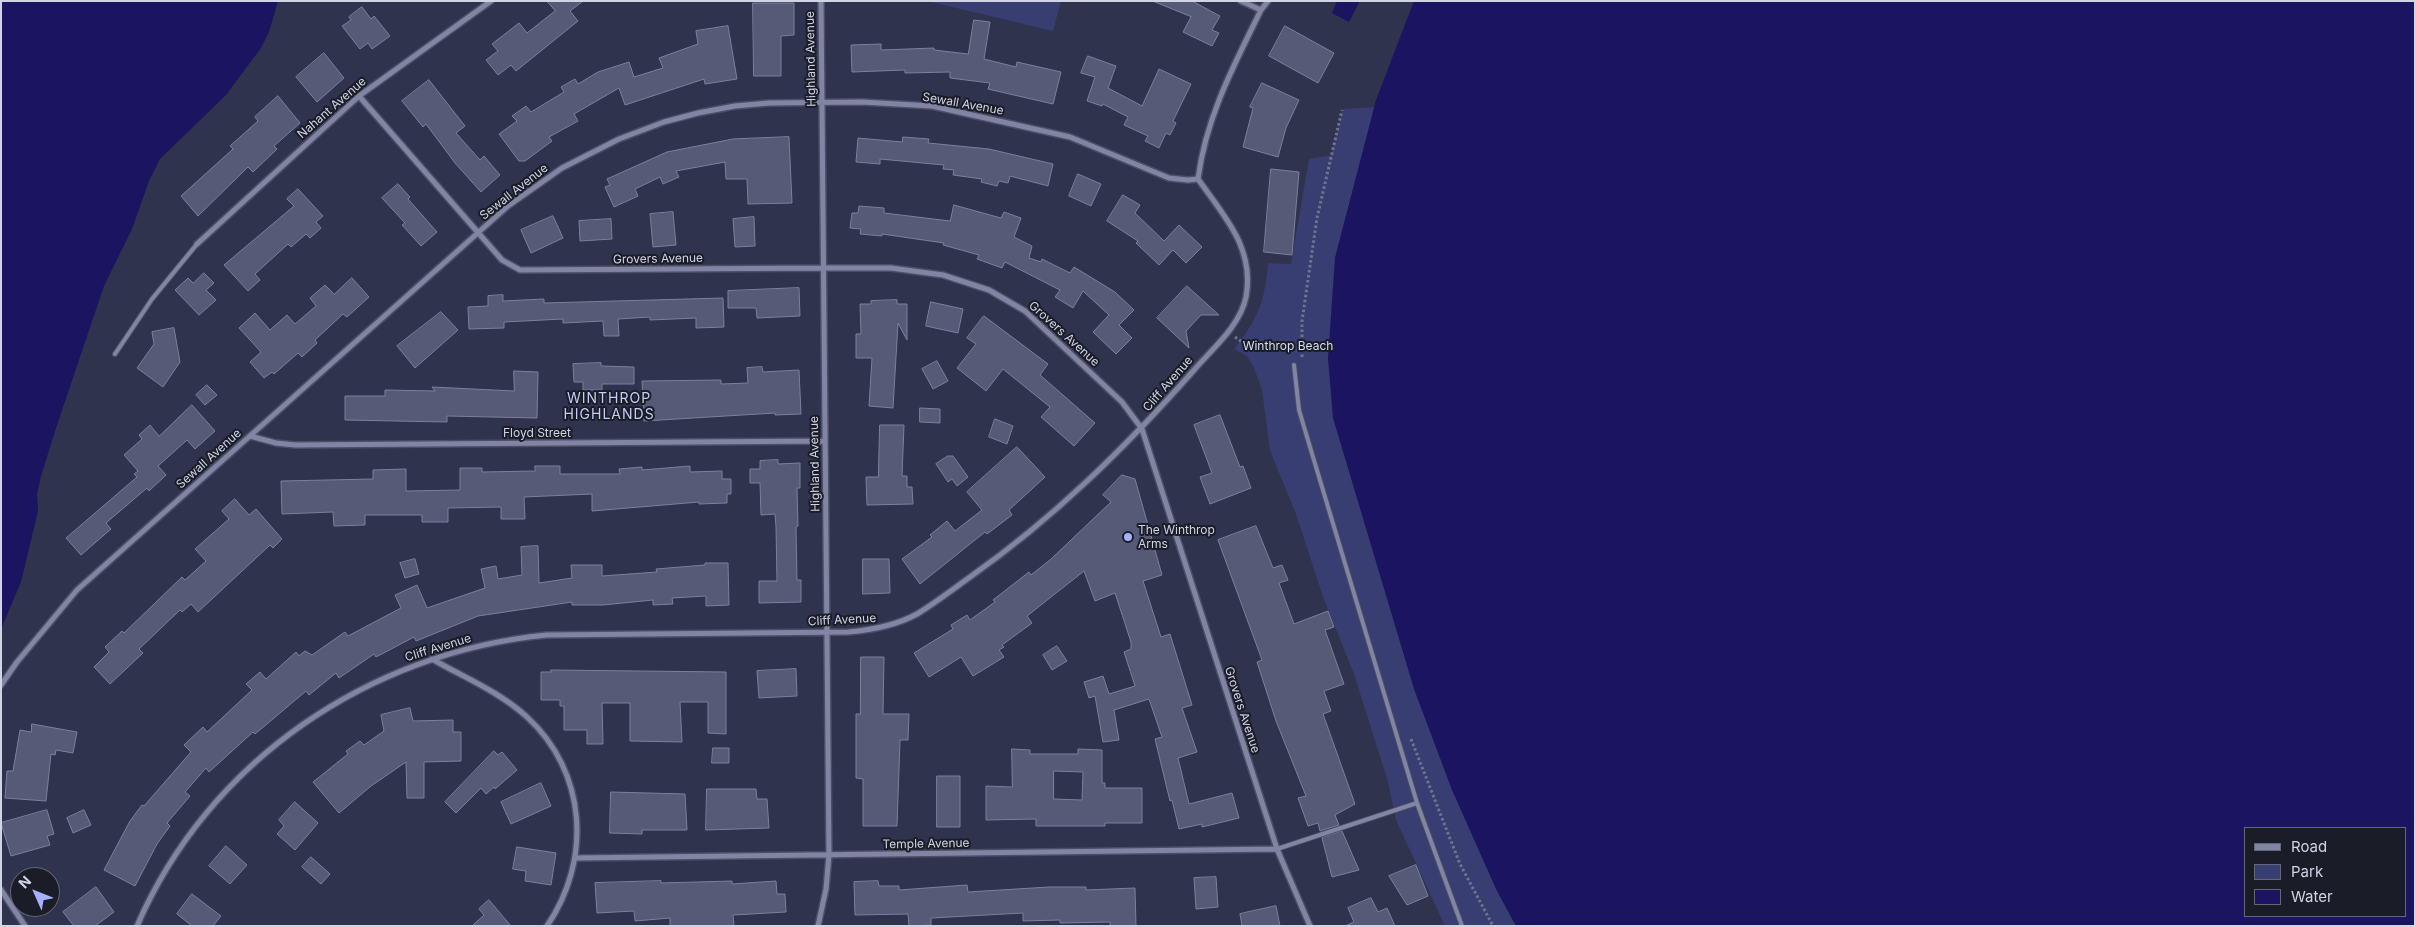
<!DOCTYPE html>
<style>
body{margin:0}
#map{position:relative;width:2416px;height:927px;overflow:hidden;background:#2f334d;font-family:Inter,sans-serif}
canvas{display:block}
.frame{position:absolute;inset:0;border:2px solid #d0d4e5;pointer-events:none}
.legend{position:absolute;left:2244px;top:827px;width:162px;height:90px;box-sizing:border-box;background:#1a1c28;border:1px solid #636674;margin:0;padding:6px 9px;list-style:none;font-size:15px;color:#d0d4e5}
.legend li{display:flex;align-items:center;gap:10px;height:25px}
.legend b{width:25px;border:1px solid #636674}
.north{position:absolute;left:10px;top:867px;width:50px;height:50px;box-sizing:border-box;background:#1a1c28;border:1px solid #636674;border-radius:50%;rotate:314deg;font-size:14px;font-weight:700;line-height:20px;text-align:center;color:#d0d4e5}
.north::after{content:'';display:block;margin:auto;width:18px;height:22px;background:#a6b1fc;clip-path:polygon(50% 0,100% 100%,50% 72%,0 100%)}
</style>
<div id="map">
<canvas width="2416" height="927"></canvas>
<div class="frame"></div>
<ul class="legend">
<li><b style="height:6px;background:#8085a4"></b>Road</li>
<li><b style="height:14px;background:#383d72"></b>Park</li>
<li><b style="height:14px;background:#1b1460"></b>Water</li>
</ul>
<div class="north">N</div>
</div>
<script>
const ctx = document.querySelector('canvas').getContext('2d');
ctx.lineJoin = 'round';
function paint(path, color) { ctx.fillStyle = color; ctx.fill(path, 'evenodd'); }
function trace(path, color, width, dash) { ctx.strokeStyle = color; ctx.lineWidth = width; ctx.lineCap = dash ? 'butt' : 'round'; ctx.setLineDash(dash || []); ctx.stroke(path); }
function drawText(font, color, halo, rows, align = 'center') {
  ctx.font = font + ' Inter,sans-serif'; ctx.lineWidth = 4; ctx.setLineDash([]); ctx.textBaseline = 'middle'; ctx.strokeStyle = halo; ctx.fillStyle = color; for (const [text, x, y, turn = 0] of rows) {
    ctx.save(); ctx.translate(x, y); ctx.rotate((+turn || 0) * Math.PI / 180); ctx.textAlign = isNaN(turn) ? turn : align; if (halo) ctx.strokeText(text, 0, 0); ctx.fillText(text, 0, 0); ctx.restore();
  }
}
paint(new Path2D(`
 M 927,1 L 1061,1 L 1053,31 Z
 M 1375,107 L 1335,258 L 1496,889 L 1516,926 L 1445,926 L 1396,820 L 1388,782 L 1354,674 L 1323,597 L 1296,514 L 1270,451 L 1262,390 L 1254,368 L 1247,356 L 1234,349 C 1258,319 1265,301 1268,263 L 1291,264 L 1309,159 L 1331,155 L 1343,109 Z`), '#383d72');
paint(new Path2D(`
 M 1,1 L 278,1 L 269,32 L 261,48 L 226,95 L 160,159 L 149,181 L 132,229 L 104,286 L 57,425 L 41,476 L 37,494 L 38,511 L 21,582 L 1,629 Z
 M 1337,1 L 1360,1 L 1349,22 L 1332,13 Z
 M 1414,1 L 2415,1 L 2415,926 L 1516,926 L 1496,889 L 1452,790 L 1414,689 L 1333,418 L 1328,358 L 1335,258 L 1376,100 ZM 2245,828 L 2405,828 L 2405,916 L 2245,916 Z`), '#1b1460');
const building = new Path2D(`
 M 547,1 L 583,1 L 570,11 L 578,21 L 516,71 L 511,65 L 498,75 L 486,60 L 498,51 L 492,44 L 519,23 L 527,33 L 555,11 Z
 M 1153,1 L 1192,1 L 1220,16 L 1212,30 L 1219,33 L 1212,46 L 1183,32 L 1191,17 Z
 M 753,3 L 794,3 L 794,35 L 781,36 L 781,76 L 754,76 Z
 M 362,7 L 371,19 L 374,16 L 390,36 L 372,49 L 368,43 L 360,49 L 342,26 L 351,20 L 349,17 Z
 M 974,20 L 990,22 L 984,59 L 1016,67 L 1017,62 L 1061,72 L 1053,104 L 988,89 L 990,83 L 950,78 L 950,72 L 905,73 L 905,70 L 852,72 L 851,45 L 881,44 L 881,50 L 934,48 L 934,50 L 968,54 Z
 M 728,26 L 737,79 L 705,84 L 704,79 L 625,105 L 619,88 L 574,114 L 578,121 L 549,137 L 552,141 L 525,161 L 519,161 L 499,134 L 517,121 L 512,116 L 526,106 L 531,112 L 564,92 L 561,87 L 575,79 L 578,84 L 598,72 L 629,62 L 634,77 L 663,68 L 659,58 L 698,44 L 696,31 Z
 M 1285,26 L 1334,53 L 1318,83 L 1269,56 Z
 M 324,53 L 344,78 L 317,102 L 296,77 Z
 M 1088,56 L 1116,66 L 1108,88 L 1142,106 L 1159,69 L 1191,84 L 1173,121 L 1176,123 L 1170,135 L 1166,133 L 1159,148 L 1145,141 L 1148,136 L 1124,125 L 1128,117 L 1103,104 L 1102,106 L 1087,101 L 1095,77 L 1081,73 Z
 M 429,80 L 465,126 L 456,133 L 480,160 L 484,156 L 500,175 L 481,192 L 455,163 L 426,124 L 423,127 L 402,101 Z
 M 1262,83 L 1299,100 L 1286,128 L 1278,157 L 1243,147 L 1253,108 L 1250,107 Z
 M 278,96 L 300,123 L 274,146 L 277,149 L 253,172 L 248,167 L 198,216 L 181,196 L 233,149 L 230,146 L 258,121 L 255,117 Z
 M 789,137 L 792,203 L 748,204 L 747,179 L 726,179 L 725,162 L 676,171 L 679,177 L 663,184 L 660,177 L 635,189 L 638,196 L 614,207 L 605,187 L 610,185 L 607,179 L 667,152 L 733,139 Z
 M 903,137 L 929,139 L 928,143 L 989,149 L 1053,164 L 1048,186 L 1010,176 L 1008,183 L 999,181 L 997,186 L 981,182 L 982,179 L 953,175 L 954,170 L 943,169 L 944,165 L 880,159 L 880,164 L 856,162 L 858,138 L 902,142 Z
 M 1271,169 L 1299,172 L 1292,255 L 1264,252 Z
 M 1078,174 L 1101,184 L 1091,206 L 1069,196 Z
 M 398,184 L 410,197 L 408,199 L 437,232 L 421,246 L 402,225 L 405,223 L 382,198 Z
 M 298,189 L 323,216 L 316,222 L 321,228 L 310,238 L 306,234 L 291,247 L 288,244 L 255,274 L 260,280 L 248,291 L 224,265 L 294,206 L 287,199 Z
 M 1123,195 L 1140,205 L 1135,213 L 1164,241 L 1179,225 L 1202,247 L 1186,263 L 1173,250 L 1159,265 L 1136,243 L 1138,241 L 1107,221 Z
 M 954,205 L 1001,218 L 1004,212 L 1021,218 L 1014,237 L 1032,246 L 1029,258 L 1041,262 L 1042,259 L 1070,273 L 1074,267 L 1115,292 L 1134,310 L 1119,325 L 1132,338 L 1116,354 L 1093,332 L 1109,315 L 1083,291 L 1073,308 L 1055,297 L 1060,290 L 1005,262 L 1002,268 L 977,259 L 979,255 L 943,245 L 944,243 L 882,234 L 882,236 L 860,234 L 861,229 L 850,228 L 852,213 L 858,213 L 859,206 L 884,208 L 884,213 L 950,221 Z
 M 673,212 L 676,245 L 653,247 L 650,214 Z
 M 553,216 L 563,238 L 531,253 L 521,230 Z
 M 754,217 L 755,246 L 735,247 L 733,219 Z
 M 611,219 L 612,239 L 580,241 L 579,221 Z
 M 204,273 L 214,283 L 206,290 L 216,300 L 199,315 L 175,290 L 188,278 L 193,283 Z
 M 352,278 L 369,297 L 347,317 L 343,314 L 315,340 L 317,343 L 302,357 L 298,353 L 274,374 L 272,372 L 264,378 L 250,362 L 261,352 L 239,328 L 255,313 L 270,330 L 287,315 L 295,324 L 316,306 L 310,298 L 325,285 L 334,294 Z
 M 1187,286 L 1219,315 L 1201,315 L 1186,331 L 1189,348 L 1157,318 Z
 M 799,288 L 800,316 L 757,318 L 756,308 L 728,308 L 728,291 Z
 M 503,295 L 503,301 L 544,299 L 544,303 L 723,298 L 724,327 L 696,328 L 696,318 L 650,320 L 650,317 L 618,319 L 619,336 L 604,336 L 603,321 L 563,323 L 563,319 L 504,322 L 504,328 L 469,329 L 468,307 L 488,306 L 488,296 Z
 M 897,300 L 897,304 L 907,304 L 907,340 L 898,323 L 893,408 L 869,406 L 872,358 L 856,358 L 856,334 L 861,334 L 860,304 L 871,304 L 871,301 Z
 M 931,302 L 963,309 L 958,333 L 926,326 Z
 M 441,312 L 458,330 L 415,368 L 397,346 Z
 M 984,316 L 1048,364 L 1040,375 L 1095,423 L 1074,446 L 1041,417 L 1050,407 L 1003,369 L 986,391 L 957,368 L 976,344 L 967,338 Z
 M 174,328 L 180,362 L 163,387 L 137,368 L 154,344 L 152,332 Z
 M 937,361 L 948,381 L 933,389 L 922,369 Z
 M 601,363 L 601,366 L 634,367 L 634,384 L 602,384 L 602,390 L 583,390 L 583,382 L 574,382 L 573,364 Z
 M 762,367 L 763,372 L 799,370 L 801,414 L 775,415 L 775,413 L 644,421 L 642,381 L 721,380 L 721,384 L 748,383 L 747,368 Z
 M 514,371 L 538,372 L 537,418 L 447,416 L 447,422 L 345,420 L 345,396 L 385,396 L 385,390 L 435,391 L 432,387 L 514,391 Z
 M 207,385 L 217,395 L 205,405 L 196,395 Z
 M 192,405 L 215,431 L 195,449 L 187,440 L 158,466 L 166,475 L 149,491 L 147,488 L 106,523 L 111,529 L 81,555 L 66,538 L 137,477 L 134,474 L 138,471 L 124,455 L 142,439 L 139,435 L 150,425 L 159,436 Z
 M 920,408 L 940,409 L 940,423 L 920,422 Z
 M 1220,415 L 1240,467 L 1243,466 L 1251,488 L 1210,504 L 1200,477 L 1212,473 L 1194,425 Z
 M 995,419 L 1013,426 L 1007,444 L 989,437 Z
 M 880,425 L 904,425 L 902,476 L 907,476 L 907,487 L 912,487 L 913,504 L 867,505 L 866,477 L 878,477 Z
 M 1017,447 L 1045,477 L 1009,510 L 1012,515 L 987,534 L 985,532 L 920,584 L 902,559 L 932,537 L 930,535 L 947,521 L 955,531 L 982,510 L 967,492 Z
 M 948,456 L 953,456 L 968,477 L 957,486 L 952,479 L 948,482 L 936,464 Z
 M 778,460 L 778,464 L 800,463 L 800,488 L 797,488 L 798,526 L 796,527 L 797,580 L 801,580 L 801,602 L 759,603 L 759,581 L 777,581 L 776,527 L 775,514 L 761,515 L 760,483 L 750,483 L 750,469 L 760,469 L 760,461 Z
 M 535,466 L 560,466 L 560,474 L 620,474 L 619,469 L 642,467 L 642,470 L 690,466 L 690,472 L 722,471 L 722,479 L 731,479 L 731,494 L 727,494 L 727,503 L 699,504 L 699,502 L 592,511 L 592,494 L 524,497 L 525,519 L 501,519 L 501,507 L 448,508 L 448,522 L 422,522 L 422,515 L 365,515 L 365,525 L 334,526 L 333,512 L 282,514 L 281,481 L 373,479 L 373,470 L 406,469 L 406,491 L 460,490 L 460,468 L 482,468 L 482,472 L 535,471 Z
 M 1122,475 L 1135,479 L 1162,575 L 1143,581 L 1161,637 L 1170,634 L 1192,705 L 1182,708 L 1197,752 L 1178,758 L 1189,804 L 1232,793 L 1239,818 L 1202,827 L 1202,824 L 1179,829 L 1172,800 L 1170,801 L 1155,739 L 1162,737 L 1149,699 L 1114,710 L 1119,740 L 1103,742 L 1095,696 L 1089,698 L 1084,682 L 1103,676 L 1109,694 L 1135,686 L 1124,652 L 1131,649 L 1131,642 L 1115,593 L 1095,601 L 1084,571 L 1027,616 L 1032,623 L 1002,645 L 1004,647 L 999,650 L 1004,657 L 973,676 L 961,657 L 929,677 L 914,653 L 953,629 L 951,625 L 967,615 L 970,620 L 995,602 L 993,600 L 1029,572 L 1031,575 L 1050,560 L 1111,502 L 1103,495 Z
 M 235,499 L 249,515 L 256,509 L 282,539 L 273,548 L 270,545 L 198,612 L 191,604 L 182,612 L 180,610 L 139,649 L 143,653 L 110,684 L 94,667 L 109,652 L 105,647 L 122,631 L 124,633 L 182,577 L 185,580 L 206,561 L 195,549 L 229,519 L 222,511 Z
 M 1256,526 L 1273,568 L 1282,565 L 1288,580 L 1279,583 L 1294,624 L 1328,611 L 1334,627 L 1325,630 L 1344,684 L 1324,691 L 1331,711 L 1323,714 L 1355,804 L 1335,815 L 1339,825 L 1320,831 L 1318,823 L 1308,826 L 1298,798 L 1306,796 L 1276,721 L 1257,662 L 1262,660 L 1218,540 Z
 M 538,546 L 539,583 L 572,578 L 571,565 L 602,565 L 602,576 L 657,572 L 656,569 L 705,565 L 705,563 L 728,563 L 729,605 L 706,606 L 706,596 L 672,598 L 673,604 L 653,605 L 653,600 L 603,605 L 572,605 L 572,602 L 478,616 L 416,641 L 414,637 L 376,657 L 374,654 L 339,678 L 336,673 L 309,695 L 306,691 L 255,734 L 253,732 L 209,772 L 206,768 L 185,792 L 190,796 L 167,823 L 170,826 L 157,844 L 135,886 L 104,870 L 130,821 L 142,805 L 144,806 L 191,752 L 184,745 L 203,727 L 207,732 L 252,690 L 246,684 L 260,672 L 266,679 L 296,652 L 299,656 L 305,651 L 312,655 L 345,632 L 348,636 L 401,608 L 395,595 L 417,585 L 427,608 L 485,588 L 481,569 L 496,566 L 498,579 L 522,575 L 521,547 Z
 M 415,559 L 419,574 L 405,578 L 400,563 Z
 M 863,559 L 889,559 L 890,593 L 863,594 Z
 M 1057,646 L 1067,661 L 1052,670 L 1043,655 Z
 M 861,657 L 884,657 L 883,714 L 909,714 L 908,740 L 900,740 L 897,826 L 863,826 L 863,779 L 856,778 L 856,714 L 860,714 Z
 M 796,669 L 797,696 L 759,698 L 757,671 Z
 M 551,670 L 726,672 L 726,734 L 708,733 L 708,702 L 680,702 L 682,742 L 630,741 L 630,703 L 602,703 L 603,744 L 587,744 L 587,730 L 564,730 L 564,706 L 560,706 L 560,700 L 541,700 L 541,672 L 551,672 Z
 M 410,708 L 413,721 L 453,720 L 453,732 L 461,732 L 461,761 L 424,762 L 424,798 L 407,798 L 406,762 L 371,786 L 339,813 L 313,782 L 348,754 L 346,751 L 360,741 L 364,745 L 384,731 L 381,715 Z
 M 32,724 L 77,732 L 73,753 L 56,750 L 55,755 L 51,754 L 46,801 L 5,798 L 7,771 L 13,771 L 20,730 L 31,732 Z
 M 713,748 L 729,748 L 729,763 L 712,763 Z
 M 1012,749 L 1030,750 L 1030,754 L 1078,754 L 1078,749 L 1102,750 L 1102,783 L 1105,783 L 1105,788 L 1142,788 L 1142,823 L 1105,823 L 1105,826 L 1036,826 L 1036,819 L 986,820 L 986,786 L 1012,787 ZM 1054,771 L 1083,772 L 1082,800 L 1054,799 Z
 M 494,751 L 498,755 L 502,752 L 517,770 L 495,789 L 494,787 L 486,794 L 481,788 L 456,813 L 445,802 Z
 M 937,776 L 960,776 L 960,827 L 937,827 Z
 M 541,783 L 551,806 L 511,824 L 501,802 Z
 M 707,789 L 756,789 L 757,799 L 767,799 L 769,828 L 706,830 Z
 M 611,792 L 685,794 L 687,830 L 642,830 L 642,834 L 610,833 Z
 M 295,802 L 318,823 L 295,850 L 277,834 L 284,826 L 279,820 Z
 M 47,810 L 54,834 L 47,836 L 50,845 L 11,856 L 1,823 Z
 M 84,810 L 91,825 L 73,833 L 67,818 Z
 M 1342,831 L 1359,870 L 1332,877 L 1322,838 Z
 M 226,846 L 247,865 L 230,884 L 209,866 Z
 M 517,847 L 556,853 L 551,885 L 525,881 L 526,871 L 513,869 Z
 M 311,857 L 330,874 L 321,884 L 302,867 Z
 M 1416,865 L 1428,896 L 1407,905 L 1389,876 Z
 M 1216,877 L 1218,907 L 1196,909 L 1194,878 Z
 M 661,881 L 661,883 L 732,881 L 732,884 L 776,881 L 777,894 L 785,894 L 786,912 L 733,915 L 734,926 L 670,926 L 670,918 L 635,921 L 634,911 L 597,913 L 595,883 Z
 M 878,881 L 879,886 L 899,886 L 899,890 L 967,885 L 968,892 L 1049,887 L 1086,887 L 1086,890 L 1135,888 L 1136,926 L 1110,926 L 1110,922 L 1060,923 L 1060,920 L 1023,921 L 1023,913 L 931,918 L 931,925 L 909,926 L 908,914 L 855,915 L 854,882 Z
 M 96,887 L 114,912 L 95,926 L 74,926 L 63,912 Z
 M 192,894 L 221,916 L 213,926 L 192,926 L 177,914 Z
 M 1371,898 L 1378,912 L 1387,908 L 1395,926 L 1345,926 L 1354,922 L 1348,908 Z
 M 489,900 L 511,926 L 472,926 L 484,915 L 479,909 Z
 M 1276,906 L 1280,926 L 1242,926 L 1240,914 Z`);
paint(building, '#555a77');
trace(building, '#7a809e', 1);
const lane = new Path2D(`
 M 115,354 L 152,299 L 197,244
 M 1294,365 L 1299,410 L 1310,447 L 1417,803 L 1462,926
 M 1277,849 L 1417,803`);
const street = new Path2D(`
 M 1241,1 L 1261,10
 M 359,96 L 502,260 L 520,270 L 823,268 L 891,268 L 943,275 L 989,290 L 1025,311 L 1122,402 L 1142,429 L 1277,849 L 1310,926
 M 197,244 L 359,96 L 491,1
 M 250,436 L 276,443 L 295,445 L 825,441
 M 432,659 C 463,677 500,692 527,717 C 587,772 592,860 547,926
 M 1,685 L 17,662 L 77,590 L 508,206 L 562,168 L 619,139 L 664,122 L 698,113 L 735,106 L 769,103 L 862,102 L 932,106 L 1070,137 L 1169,178 L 1188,180 L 1198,179
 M 576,858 L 1277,849
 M 1,890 L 25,926
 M 137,926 C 209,760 370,652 547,635 L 848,632 C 872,630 895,626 917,614 C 935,603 952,590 970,577 C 1054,518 1126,447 1194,370 C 1213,348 1240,326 1246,297 C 1255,248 1224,216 1198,179 C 1206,117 1234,65 1261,10 L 1268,1
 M 818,926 L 826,889 L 829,855 L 821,1`);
trace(lane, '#4c4e65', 6);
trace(street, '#4c4e65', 8);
trace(new Path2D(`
 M 1235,337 L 1251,348 L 1301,350
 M 1302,357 L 1302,321 L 1317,218 L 1342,110
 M 1411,739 L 1460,864 L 1493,926`), '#71758c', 3, [2.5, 2.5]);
trace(lane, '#8085a4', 4);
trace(street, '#8085a4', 5);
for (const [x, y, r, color] of [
 [1128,537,5,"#a6b1fc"]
]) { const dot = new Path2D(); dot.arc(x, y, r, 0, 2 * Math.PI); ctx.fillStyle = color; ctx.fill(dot); trace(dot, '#1a1c28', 2); }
drawText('12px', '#d0d4e5', '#1a1c28', [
 ["Highland Avenue",811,59,-91],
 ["Sewall Avenue",963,104,10],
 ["Nahant Avenue",332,108,-41],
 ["Sewall Avenue",514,192,-38],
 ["Grovers Avenue",658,259,-1],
 ["Grovers Avenue",1064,334,42],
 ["Cliff Avenue",1168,384,-49],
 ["Floyd Street",537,433],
 ["Sewall Avenue",209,459,-42],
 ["Highland Avenue",815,464,-91],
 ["Cliff Avenue",842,620,-3],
 ["Cliff Avenue",438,648,-17],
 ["Grovers Avenue",1242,710,72],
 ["Temple Avenue",926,844,-1]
]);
drawText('12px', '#dadef5', '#1a1c28', [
 ["Winthrop Beach",1288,346]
]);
drawText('12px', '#d0d4e5', '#1a1c28', [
 ["The Winthrop",1138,530],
 ["Arms",1138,544]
], 'left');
ctx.letterSpacing = '1px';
drawText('14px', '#c4ccf7', '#1a1c28', [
 ["WINTHROP",609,399],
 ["HIGHLANDS",609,415]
]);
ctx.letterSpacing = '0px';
</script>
